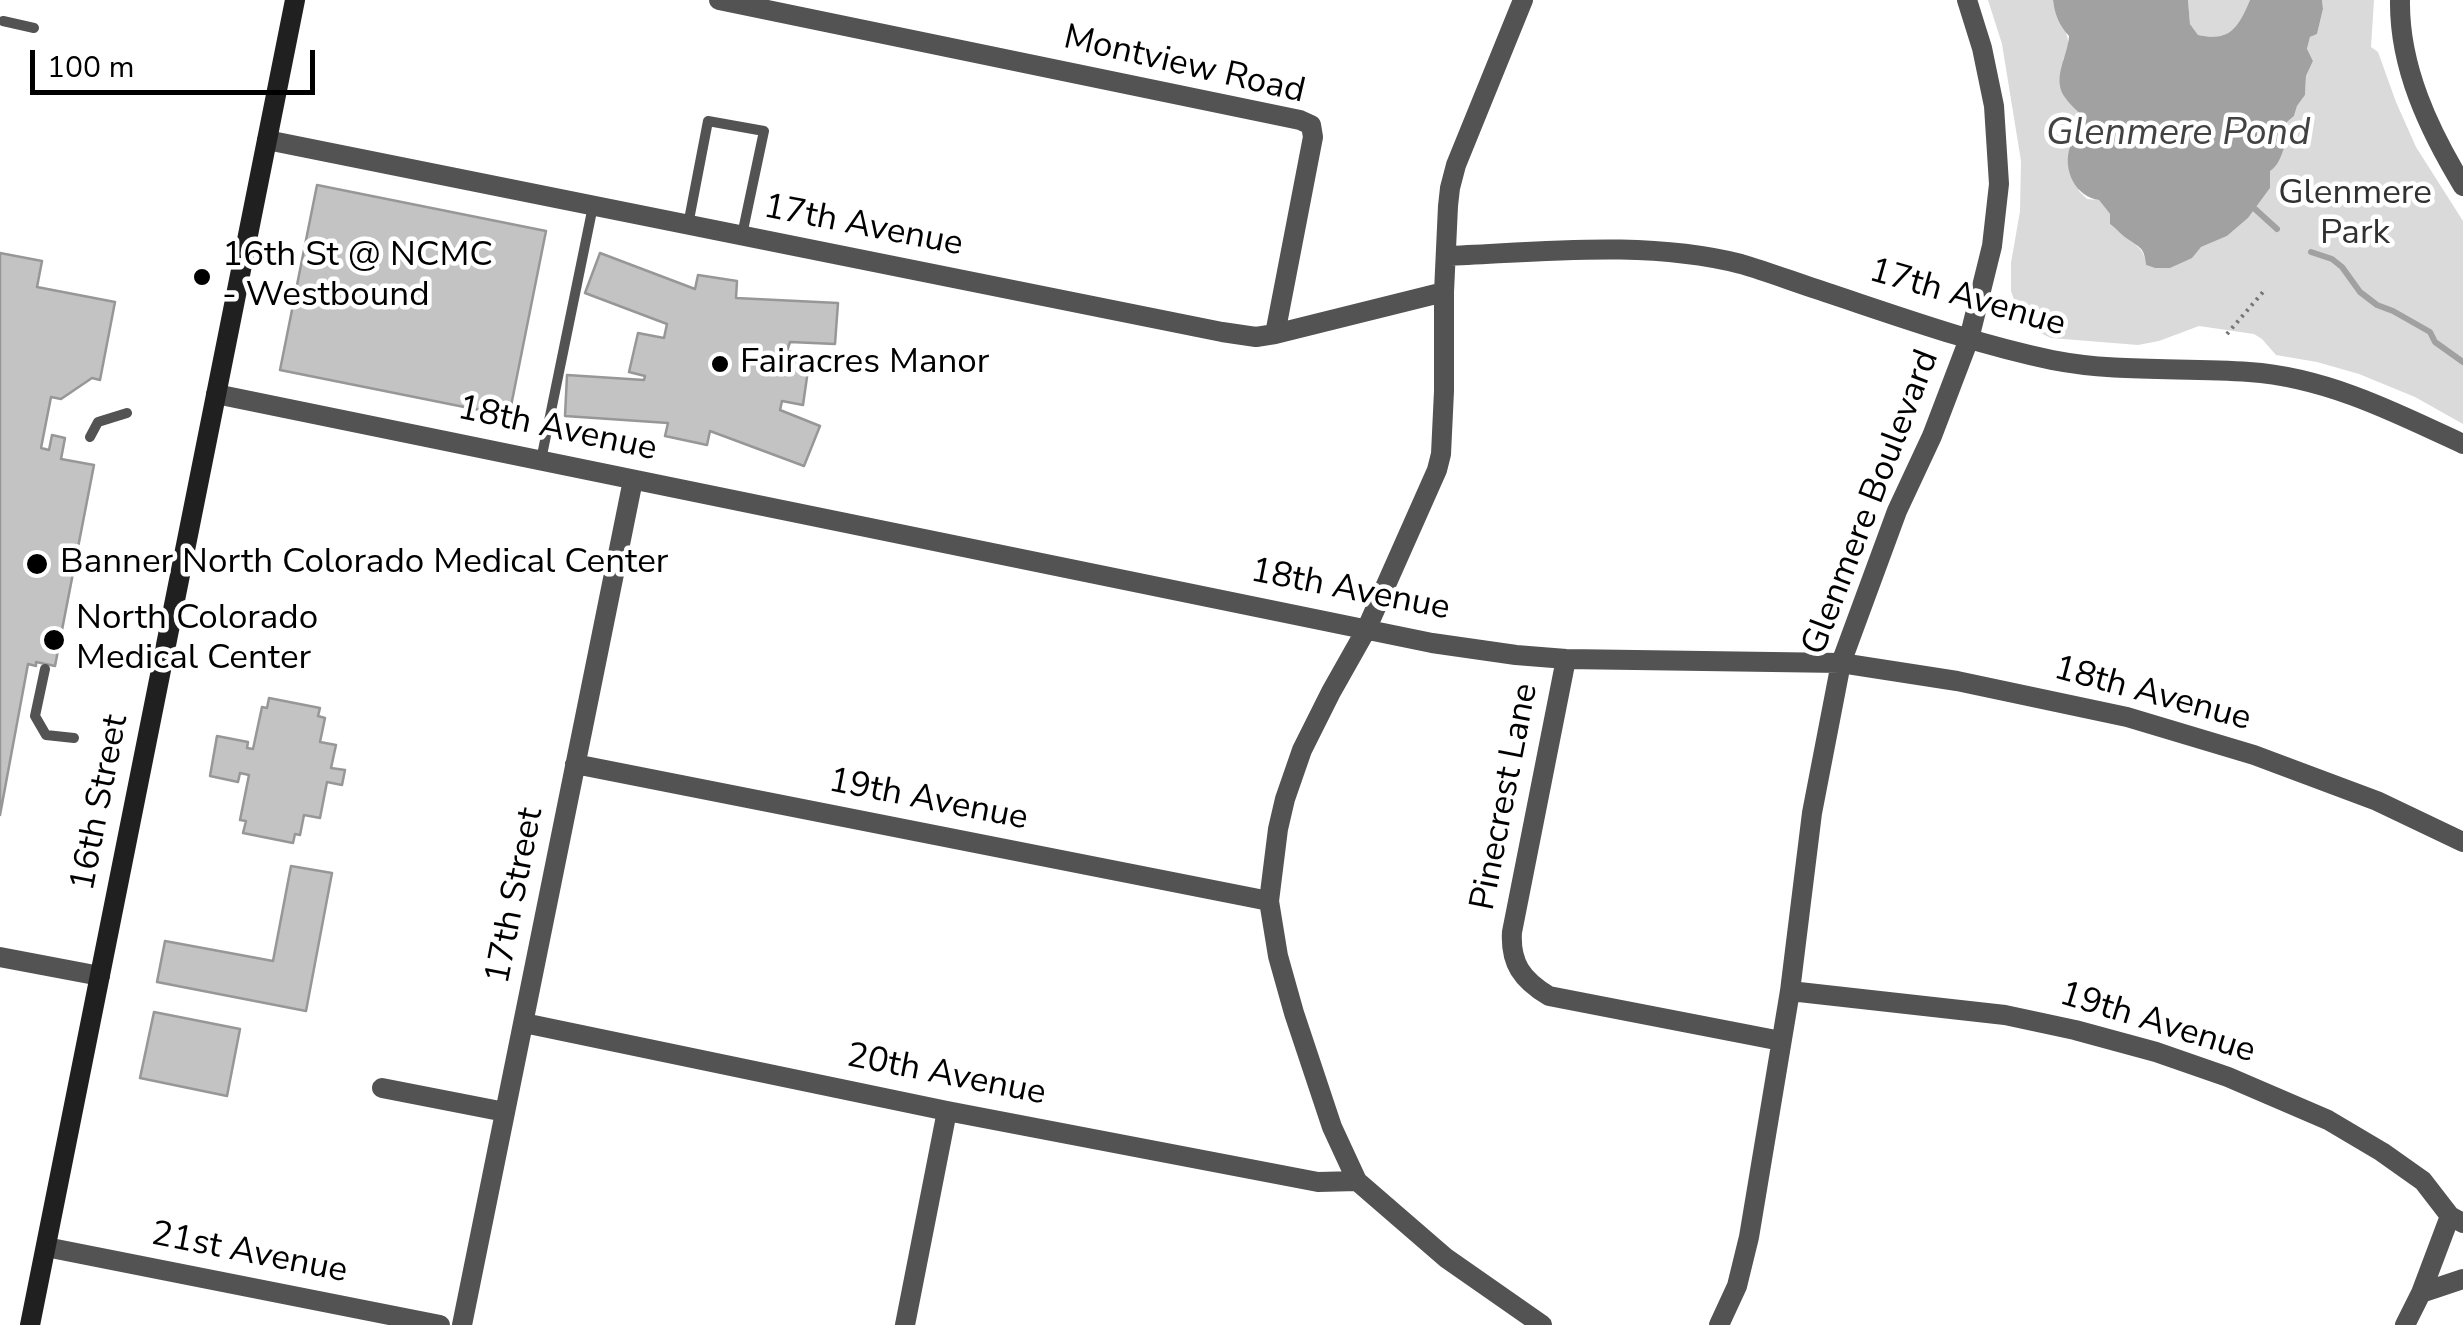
<!DOCTYPE html>
<style>
body{margin:0}
#map{position:relative;width:2463px;height:1325px;overflow:hidden;background:#fff;font-family:"Nunito Sans",sans-serif}
canvas{display:block}
.scale{position:absolute;left:30px;top:50px;width:285px;height:45px;box-sizing:border-box;border:5px solid #000;border-top:0;padding-left:12px;font-size:30px;line-height:35px;white-space:nowrap;color:#000;-webkit-text-stroke:8px #fff;paint-order:stroke}
</style>
<div id="map">
<canvas width="2463" height="1325"></canvas>
<div class="scale">100 m</div>
</div>
<script>
const ctx = document.querySelector('canvas').getContext('2d');
ctx.lineJoin = 'round';
function paint(path, color) { ctx.fillStyle = color; ctx.fill(path, 'evenodd'); }
function trace(path, color, width, dash) { ctx.strokeStyle = color; ctx.lineWidth = width; ctx.lineCap = dash ? 'butt' : 'round'; ctx.setLineDash(dash || []); ctx.stroke(path); }
function drawText(font, color, halo, rows, align = 'center') {
  ctx.font = font + ' "Nunito Sans",sans-serif'; ctx.lineWidth = 9; ctx.setLineDash([]); ctx.textBaseline = 'middle'; ctx.strokeStyle = halo; ctx.fillStyle = color; for (const [text, x, y, turn = 0] of rows) {
    ctx.save(); ctx.translate(x, y); ctx.rotate((+turn || 0) * Math.PI / 180); ctx.textAlign = isNaN(turn) ? turn : align; if (halo) ctx.strokeText(text, 0, 0); ctx.fillText(text, 0, 0); ctx.restore();
  }
}
paint(new Path2D(`
 M 1988,0 L 2053,0 C 2056,25 2078,34 2063,60 L 2073,104 L 2082,116 L 2079,135 L 2079,191 L 2087,199 L 2099,200 L 2110,214 L 2110,224 C 2117,229 2122,236 2129,240 C 2140,248 2144,250 2146,265 L 2155,268 L 2170,268 L 2201,247 L 2227,236 L 2248,218 L 2270,188 L 2270,170 L 2282,148 L 2287,122 L 2294,116 L 2297,106 L 2305,95 L 2306,76 L 2313,61 L 2307,50 L 2310,37 L 2317,34 L 2323,9 L 2322,0 L 2374,0 L 2371,47 L 2378,52 L 2396,102 L 2416,147 L 2463,221 L 2463,424 L 2415,397 L 2359,374 L 2317,362 L 2276,355 L 2262,339 L 2254,334 L 2199,326 L 2159,341 L 2138,345 L 2051,338 L 2034,330 L 2019,314 L 2011,291 L 2011,263 L 2020,211 L 2021,161 L 2002,44 Z
 M 2188,0 L 2250,0 C 2238,28 2230,42 2198,35 L 2190,24 Z`), '#dadada');
paint(new Path2D(`
 M 2053,0 L 2188,0 L 2190,24 L 2198,35 C 2230,42 2238,28 2250,0 L 2322,0 L 2323,9 L 2317,34 L 2310,37 L 2307,49 L 2313,61 L 2306,76 L 2305,95 L 2297,106 L 2294,116 L 2287,122 L 2284,133 L 2289,139 C 2281,150 2282,163 2270,171 L 2270,188 L 2248,218 L 2227,236 L 2201,247 L 2192,258 L 2170,268 L 2155,268 L 2146,265 C 2144,248 2142,249 2129,240 C 2122,236 2117,229 2110,224 L 2110,214 L 2099,200 C 2076,197 2062,170 2070,147 C 2075,132 2073,148 2079,133 C 2081,128 2081,122 2082,116 C 2076,109 2069,104 2064,96 C 2052,77 2068,56 2069,36 C 2059,25 2055,15 2053,0 Z`), '#a1a1a1');
trace(new Path2D(`
 M 2255,209 L 2277,229
 M 2311,252 L 2332,259 L 2342,267 L 2360,292 L 2377,305 L 2393,311 L 2430,332 L 2435,342 L 2463,362`), '#a1a1a1', 6);
const building = new Path2D(`
 M 317,185 L 546,231 L 509,416 L 280,370 Z
 M 0,253 L 42,261 L 37,287 L 115,302 L 100,380 L 92,378 L 61,399 L 51,397 L 41,448 L 49,450 L 52,435 L 65,438 L 61,459 L 94,465 L 55,666 L 36,662 L 36,666 L 28,664 L 0,815 Z
 M 600,253 L 695,289 L 698,275 L 737,281 L 736,298 L 838,303 L 835,344 L 790,342 L 787,351 L 810,356 L 803,405 L 782,401 L 780,410 L 820,426 L 804,466 L 710,431 L 707,445 L 665,436 L 668,423 L 565,416 L 567,375 L 644,380 L 645,376 L 629,372 L 638,333 L 664,338 L 667,324 L 585,293 Z
 M 269,698 L 320,708 L 318,716 L 325,718 L 320,742 L 336,745 L 331,768 L 345,770 L 342,785 L 327,782 L 320,818 L 304,815 L 300,835 L 295,834 L 293,843 L 243,833 L 246,821 L 240,820 L 249,775 L 240,773 L 238,782 L 210,776 L 217,736 L 248,742 L 247,748 L 253,749 L 262,707 L 267,708 Z
 M 291,866 L 332,873 L 306,1011 L 157,982 L 165,941 L 273,961 Z
 M 154,1012 L 240,1029 L 227,1096 L 140,1078 Z`);
paint(building, '#c3c3c3');
trace(building, '#979797', 2.5);
trace(new Path2D(`
 M 2227,334 L 2263,292`), '#757575', 4, [2.5, 5]);
trace(new Path2D(`
 M 3,21 L 34,28
 M 688,225 L 708,121 L 764,131 L 742,235
 M 90,437 L 98,422 L 127,413
 M 541,460 L 593,206
 M 45,669 L 35,716 L 46,735 L 74,738`), '#535353', 10);
trace(new Path2D(`
 M 719,0 L 1300,120 L 1311,125 L 1313,137 L 1275,334
 M 1523,0 L 1456,165 L 1450,188 L 1448,206 L 1444,292 L 1444,391 L 1441,454 L 1437,470 L 1366,630 L 1331,692 L 1302,750 L 1285,799 L 1278,829 L 1269,901 L 1278,956 L 1294,1013 L 1332,1127 L 1357,1181 L 1446,1258 L 1542,1325
 M 2400,0 C 2399,67 2429,130 2463,186
 M 267,140 L 1222,332 L 1256,337 L 1275,334 L 1444,292
 M 1446,256 C 1543,252 1646,240 1741,264 C 1765,271 1789,280 1813,288 C 1892,314 1971,343 2052,360 C 2118,373 2183,367 2249,372 C 2325,377 2395,412 2463,444
 M 216,394 L 1432,643 L 1516,655 L 1566,659 L 1841,663 L 1957,681 L 2127,717 L 2254,755 L 2377,801 L 2463,842
 M 1566,659 L 1512,932 C 1510,963 1522,980 1549,996 L 1781,1041
 M 575,764 L 1269,901
 M 0,957 L 100,976
 M 1790,991 L 2005,1015 L 2075,1030 L 2156,1052 L 2228,1077 L 2328,1120 L 2382,1152 L 2423,1181 L 2450,1216 L 2463,1223
 M 524,1023 L 947,1111 L 1318,1182 L 1357,1181
 M 382,1088 L 505,1112
 M 46,1247 L 440,1325
 M 2421,1293 L 2463,1279
 M 462,1325 L 633,480
 M 905,1325 L 947,1111
 M 1719,1325 L 1737,1286 L 1749,1237 L 1790,991 L 1812,813 L 1841,663 L 1897,511 L 1932,436 L 1969,339 L 1992,246 L 1999,184 L 1994,106 L 1982,48 L 1967,0
 M 2405,1325 L 2421,1293 L 2450,1216`), '#535353', 20);
trace(new Path2D(`
 M 30,1325 L 295,0`), '#202020', 20);
for (const [x, y, r, color] of [
 [202,277,10,"#000"],
 [720,364,10,"#000"],
 [37,564,12,"#000"],
 [54,640,12,"#000"]
]) { const dot = new Path2D(); dot.arc(x, y, r, 0, 2 * Math.PI); ctx.fillStyle = color; ctx.fill(dot); trace(dot, '#fff', 4); }
drawText('35px', '#000', '#fff', [
 ["Montview Road",1184,66,13],
 ["17th Avenue",863,227,11],
 ["17th Avenue",1967,299,16],
 ["18th Avenue",557,430,12],
 ["Glenmere Boulevard",1872,503,-69],
 ["18th Avenue",1350,591,11],
 ["18th Avenue",2152,695,15],
 ["Pinecrest Lane",1506,797,-79],
 ["19th Avenue",928,801,11],
 ["16th Street",101,803,-79],
 ["17th Street",516,896,-79],
 ["19th Avenue",2157,1024,17],
 ["20th Avenue",946,1076,11],
 ["21st Avenue",249,1254,11]
]);
drawText('35px', '#313131', '#fff', [
 ["Glenmere",2355,195],
 ["Park",2355,235]
]);
drawText('35px', '#000', '#fff', [
 ["16th St @ NCMC",222,257],
 ["- Westbound",222,297],
 ["Fairacres Manor",740,364],
 ["Banner North Colorado Medical Center",60,564],
 ["North Colorado",76,620],
 ["Medical Center",76,660]
], 'left');
drawText('italic 38px', '#424242', '#fff', [
 ["Glenmere Pond",2178,135]
]);
</script>
